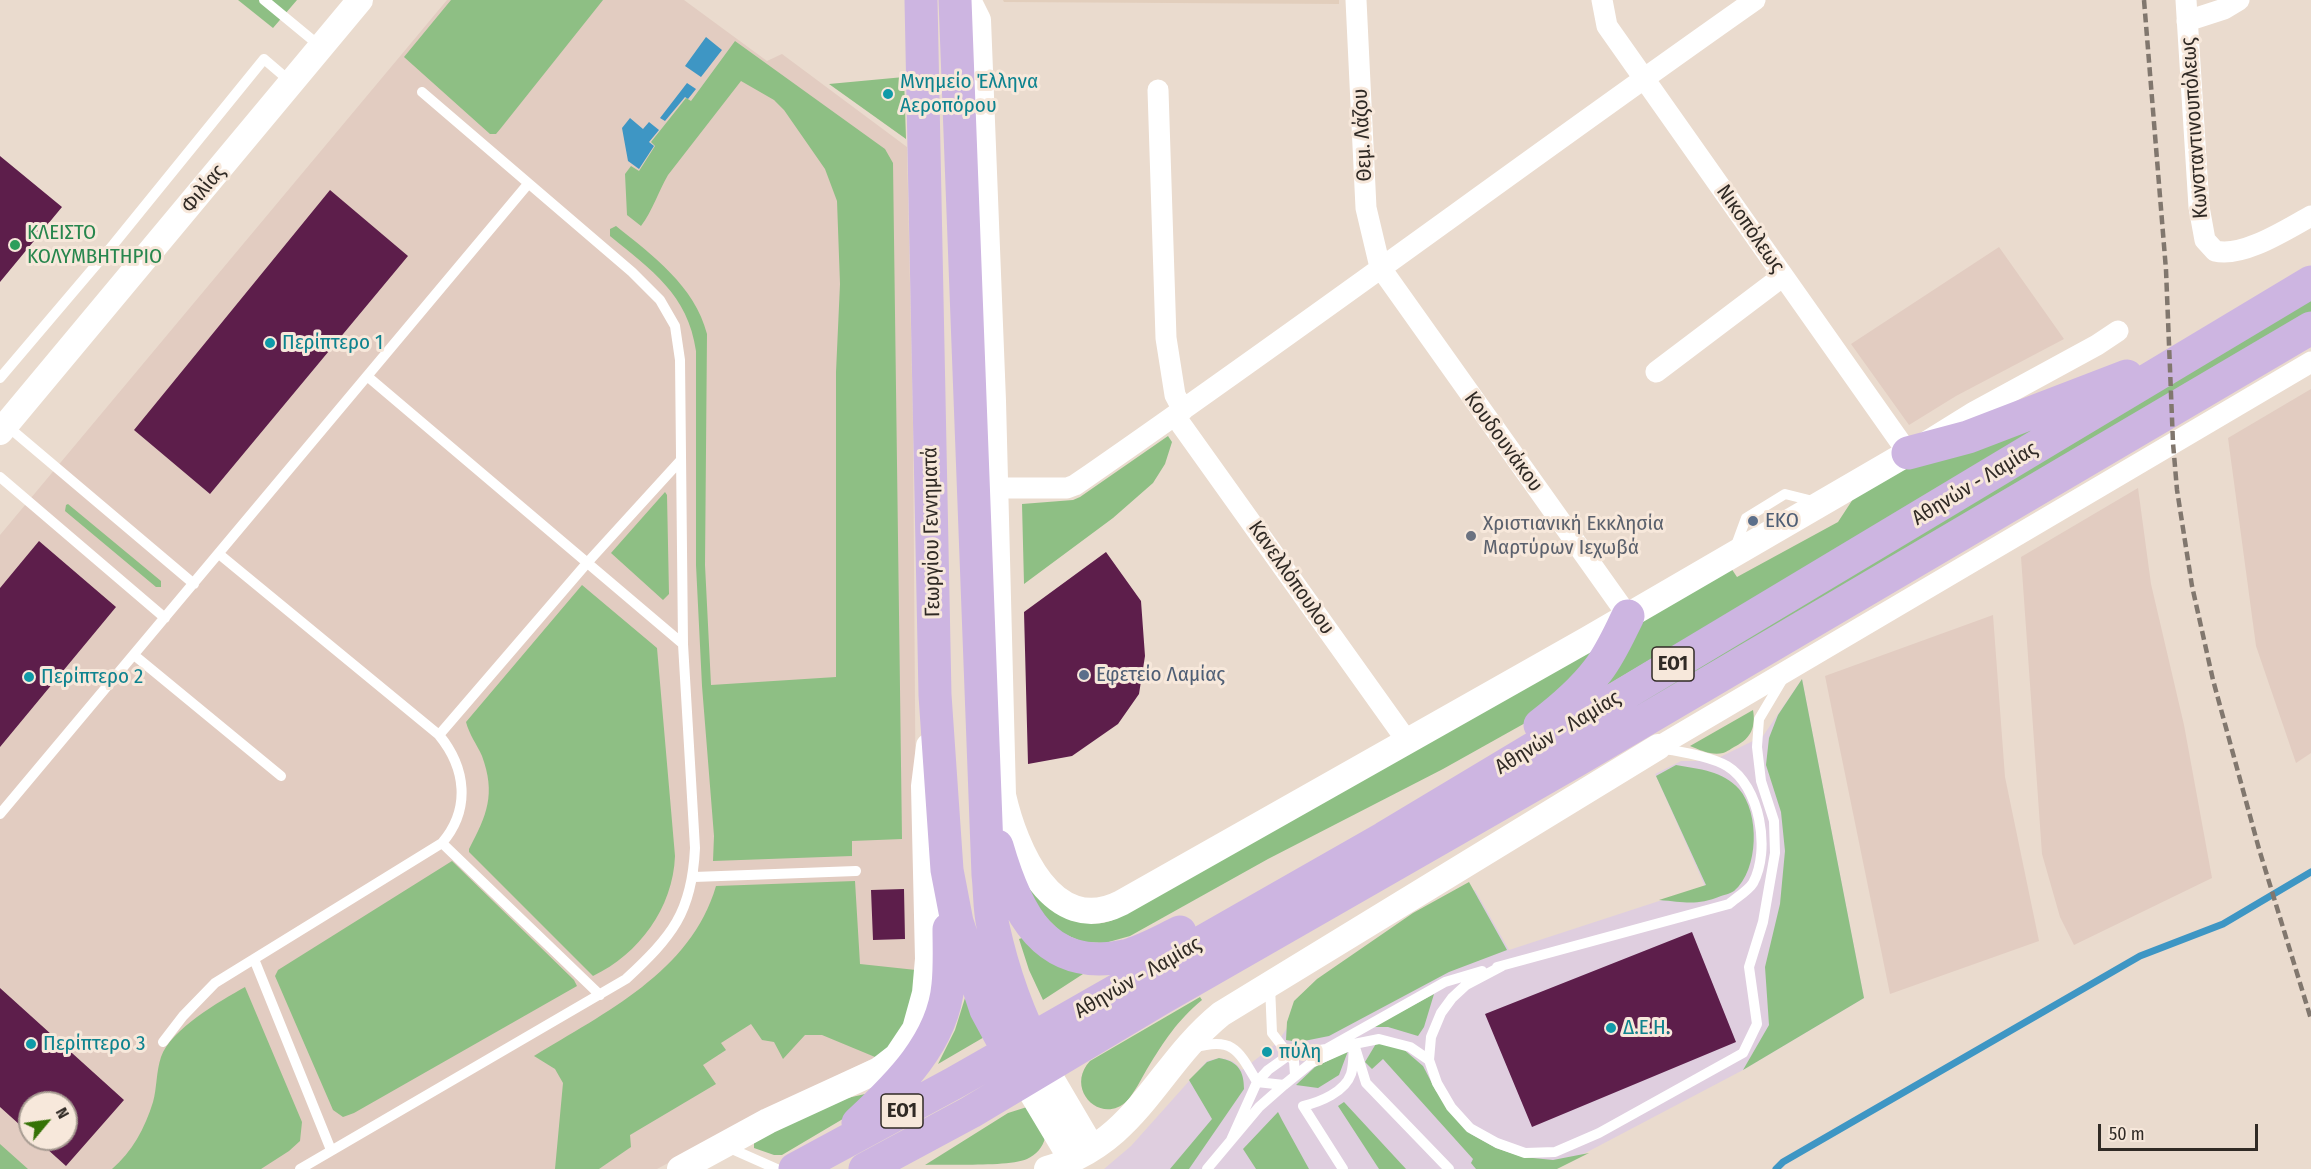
<!DOCTYPE html>
<meta charset="utf-8">
<style>
body{margin:0}
#map{position:relative;width:2311px;height:1169px;overflow:hidden;background:#eadbce;font-family:"Fira Sans Condensed",sans-serif}
canvas{display:block}
.north{position:absolute;left:18px;top:1091px;width:60px;height:60px;box-sizing:border-box;background:#f7e8db;border:2px solid #a79c92;border-radius:50%;rotate:61deg;font-size:16px;font-weight:700;line-height:24px;text-align:center;color:#302a25}
.north::after{content:'';display:block;margin:auto;width:21px;height:27px;background:#357206;clip-path:polygon(50% 0,100% 100%,50% 72%,0 100%)}
.scale{position:absolute;left:2098px;top:1124px;width:160px;height:27px;box-sizing:border-box;border:3px solid #302a25;border-top:0;padding-left:8px;font-size:18px;line-height:21px;white-space:nowrap;color:#302a25;-webkit-text-stroke:4px #f7e8db;paint-order:stroke}
</style>
<div id="map">
<canvas width="2311" height="1169"></canvas>
<div class="north">N</div>
<div class="scale">50 m</div>
</div>
<script>
const ctx = document.querySelector('canvas').getContext('2d');
ctx.lineJoin = 'round';
function paint(path, color) { ctx.fillStyle = color; ctx.fill(path, 'evenodd'); }
function trace(path, color, width, dash) { ctx.strokeStyle = color; ctx.lineWidth = width; ctx.lineCap = dash ? 'butt' : 'round'; ctx.setLineDash(dash || []); ctx.stroke(path); }
function drawText(font, color, halo, rows, align = 'center') {
  ctx.font = font + ' "Fira Sans Condensed",sans-serif'; ctx.lineWidth = 6; ctx.setLineDash([]); ctx.textBaseline = 'middle'; ctx.strokeStyle = halo; ctx.fillStyle = color; for (const [text, x, y, turn = 0] of rows) {
    ctx.save(); ctx.translate(x, y); ctx.rotate((+turn || 0) * Math.PI / 180); ctx.textAlign = isNaN(turn) ? turn : align; if (halo) ctx.strokeText(text, 0, 0); ctx.fillText(text, 0, 0); ctx.restore();
  }
}
paint(new Path2D(`
 M 447,0 L 684,0 L 767,61 L 782,54 L 907,147 L 913,423 L 917,985 L 894,1048 L 777,1105 L 657,1169 L 0,1169 L 0,535 ZM 30,1103 L 66,1103 L 66,1139 L 30,1139 Z
 M 1999,247 L 2064,339 L 1956,396 L 1909,425 L 1851,344 Z
 M 2311,389 L 2311,753 L 2296,763 L 2256,646 L 2228,438 Z
 M 2138,488 L 2151,584 L 2184,725 L 2212,878 L 2074,945 L 2060,917 L 2042,854 L 2021,557 Z
 M 1993,615 L 2005,777 L 2039,941 L 1890,994 L 1825,676 Z`), '#e2ccc1');
paint(new Path2D(`
 M 1802,679 L 1864,998 L 1743,1070 L 1555,1169 L 1104,1169 L 1131,1146 L 1207,1061 L 1219,1058 L 1226,1059 L 1234,1062 L 1242,1070 L 1277,1043 L 1297,1013 L 1475,890 L 1509,950 L 1705,886 L 1655,774 L 1681,761 L 1712,761 L 1763,736 Z`), '#dfcedf');
paint(new Path2D(`
 M 1003,0 L 1339,0 L 1339,4 L 1004,2 Z`), '#e2cebc');
paint(new Path2D(`
 M 238,0 L 297,0 L 273,28 Z
 M 451,0 L 603,0 L 501,128 L 496,134 L 490,134 L 404,57 Z
 M 735,41 L 885,149 L 893,163 L 902,839 L 852,841 L 852,856 L 713,861 L 714,836 L 702,686 L 696,565 L 696,351 C 688,294 651,270 610,236 L 610,229 L 616,226 C 652,255 695,286 707,334 L 705,565 L 711,685 L 836,677 L 836,372 L 840,284 L 837,201 L 825,169 L 784,110 L 774,100 L 741,81 L 668,175 C 658,192 653,210 641,226 L 627,215 L 625,174 L 631,166 L 639,171 L 655,146 L 651,142 L 686,98 L 691,101 Z
 M 904,77 L 906,139 L 829,84 Z
 M 2311,300 L 2311,313 L 1432,835 L 1425,824 Z
 M 2086,401 L 1577,703 L 1642,621 L 1731,568 L 1737,577 L 1838,522 L 1855,496 L 1900,470 Z
 M 1168,436 L 1172,442 L 1165,464 L 1153,483 L 1113,518 L 1024,584 L 1022,504 L 1073,500 L 1080,497 Z
 M 665,492 L 667,495 L 669,594 L 663,600 L 611,553 Z
 M 68,504 L 161,581 L 161,587 L 156,587 L 65,511 L 66,505 Z
 M 582,585 L 657,648 L 675,856 C 673,908 639,954 593,976 L 469,852 L 469,849 C 487,815 496,794 482,756 C 477,745 469,734 466,722 Z
 M 1604,644 L 1527,722 L 1443,769 L 1268,859 L 1130,936 L 1105,943 L 1083,942 L 1062,933 L 1036,908 L 1027,883 C 1053,903 1078,934 1113,920 Z
 M 1802,679 L 1864,998 L 1743,1070 L 1769,1025 L 1765,967 L 1780,904 L 1785,851 L 1781,812 L 1766,765 L 1769,738 L 1778,715 Z
 M 1753,710 C 1756,727 1751,738 1736,746 C 1732,748 1727,752 1723,753 C 1712,756 1700,750 1690,746 Z
 M 1676,765 C 1699,769 1723,771 1739,789 C 1760,813 1759,870 1734,891 C 1731,893 1725,895 1721,896 C 1696,906 1685,902 1659,900 L 1706,885 L 1656,776 Z
 M 452,861 L 574,980 L 577,986 L 354,1113 L 343,1117 L 333,1110 L 275,976 L 278,970 Z
 M 855,881 L 860,964 L 916,970 C 914,992 905,1036 888,1051 C 885,1054 879,1056 875,1057 L 822,1035 L 805,1035 L 783,1059 L 774,1042 L 762,1040 L 751,1024 L 721,1043 L 726,1050 L 703,1065 L 716,1084 L 630,1135 L 631,1147 L 599,1169 L 555,1169 L 563,1083 L 555,1069 L 534,1056 C 604,1013 691,972 716,886 Z
 M 1469,882 L 1507,950 L 1449,972 L 1329,1036 L 1299,1042 L 1286,1040 L 1287,1022 L 1294,1001 L 1317,979 L 1413,913 Z
 M 1022,938 L 1084,972 L 1083,974 L 1043,1000 L 1029,970 L 1019,939 Z
 M 245,987 L 302,1122 L 300,1141 L 289,1151 L 261,1169 L 112,1169 C 132,1152 145,1128 153,1102 C 157,1088 156,1072 161,1057 C 171,1029 220,1001 245,987 Z
 M 1434,994 L 1424,1027 L 1418,1036 L 1388,1027 L 1373,1027 Z
 M 1200,997 L 1202,1000 C 1176,1022 1165,1040 1147,1069 C 1141,1079 1135,1092 1127,1101 C 1101,1126 1064,1089 1090,1061 Z
 M 965,998 L 986,1036 L 938,1064 L 955,1030 Z
 M 1377,1042 L 1402,1048 L 1423,1066 L 1436,1091 L 1471,1134 L 1496,1148 L 1523,1157 L 1553,1160 L 1589,1153 L 1557,1169 L 1476,1169 L 1471,1163 L 1473,1159 L 1383,1059 L 1372,1069 L 1365,1062 Z
 M 1348,1051 L 1339,1075 L 1318,1088 L 1296,1085 L 1315,1067 Z
 M 1219,1058 C 1238,1061 1244,1071 1244,1089 L 1189,1169 L 1170,1169 L 1212,1119 L 1189,1080 L 1207,1062 Z
 M 874,1092 L 858,1110 L 782,1155 L 774,1155 L 754,1148 L 754,1143 L 821,1104 Z
 M 1344,1102 L 1406,1169 L 1379,1169 L 1338,1106 Z
 M 1027,1107 L 1045,1138 C 1043,1147 1036,1155 1027,1159 C 1008,1167 949,1164 925,1165 L 1008,1113 Z
 M 1278,1112 L 1282,1120 L 1309,1169 L 1256,1169 L 1243,1149 Z
 M 0,1144 L 28,1169 L 0,1169 Z`), '#8ebf84');
paint(new Path2D(`
 M 706,37 L 722,50 L 701,77 L 685,66 Z
 M 687,83 L 696,89 L 688,99 L 685,97 L 665,121 L 660,118 Z
 M 630,118 L 643,129 L 649,122 L 659,130 L 649,142 L 654,146 L 639,169 L 628,161 L 622,128 Z`), '#3e96c4');
trace(new Path2D(`
 M 1776,1169 L 1783,1162 L 2140,956 L 2223,924 L 2311,872`), '#3e96c4', 7);
paint(new Path2D(`
 M 0,156 L 62,207 L 0,282 Z
 M 330,190 L 408,256 L 210,494 L 134,430 Z
 M 39,541 L 116,607 L 0,747 L 0,588 Z
 M 1106,552 L 1141,601 L 1145,656 L 1139,694 L 1118,724 L 1072,756 L 1028,764 L 1024,612 Z
 M 904,889 L 905,939 L 873,940 L 871,890 Z
 M 1692,932 L 1736,1042 L 1532,1127 L 1485,1014 Z
 M 0,988 L 124,1100 L 66,1166 L 36,1139 L 66,1139 L 66,1103 L 30,1103 L 30,1134 L 0,1107 Z`), '#5d1e4b');
trace(new Path2D(`
 M 264,0 L 321,47
 M 367,376 L 683,644
 M 0,378 L 113,245 L 264,59 L 292,83
 M 6,425 L 194,584
 M 0,477 L 165,618
 M 1735,548 L 1746,518 L 1785,494 L 1817,502
 M 134,655 L 281,776
 M 439,735 L 587,563 L 680,461
 M 0,814 L 528,184
 M 442,843 L 600,995
 M 694,877 L 856,871
 M 254,959 L 331,1150
 M 1502,966 L 1466,985 L 1452,998 L 1441,1013 L 1431,1037 L 1429,1060 L 1437,1083 L 1451,1107 L 1470,1128 L 1497,1143 L 1525,1153 L 1555,1152 L 1599,1133 L 1743,1053 L 1757,1024 L 1749,967 L 1763,922 L 1775,853 L 1774,821 L 1761,781 L 1757,747 L 1759,719 L 1784,677
 M 1497,967 L 1729,904 C 1736,898 1749,890 1753,883 C 1771,850 1760,786 1727,766 C 1710,756 1680,752 1661,748
 M 1270,986 L 1272,1033 L 1289,1055 L 1326,1049 L 1445,982 L 1482,971
 M 163,1042 L 183,1016 L 215,983 L 442,843 C 471,809 466,768 439,735 L 219,554
 M 1194,1048 C 1233,1036 1239,1051 1257,1082 L 1231,1140
 M 1429,1060 L 1410,1047 L 1379,1039 L 1354,1044 L 1366,1083 L 1449,1169
 M 1295,1075 L 1294,1061 L 1289,1055 L 1268,1070 L 1257,1082 L 1284,1085 L 1311,1063 L 1354,1044 C 1353,1053 1354,1065 1351,1074 C 1345,1092 1320,1102 1303,1106 L 1343,1169
 M 725,1146 L 777,1169
 M 300,1169 L 626,979 C 672,936 692,913 695,848 L 683,644 L 680,360 L 675,326 L 660,300 L 632,272 L 422,92
 M 1207,1169 L 1259,1107 L 1284,1085`), '#fff', 10);
trace(new Path2D(`
 M 1356,0 L 1366,208 L 1380,267 L 1628,616
 M 1602,0 L 1607,26 L 1908,453 L 1974,412 L 2097,345 L 2118,331
 M 2186,0 L 2199,207 L 2205,240 L 2215,251 C 2243,258 2287,229 2311,216
 M 2187,21 L 2224,9 L 2239,0
 M 1158,90 L 1166,338 L 1175,395 L 1183,410
 M 1656,372 L 1783,276
 M 1175,416 L 1407,741
 M 994,488 L 1067,488 L 1075,485 C 1304,327 1527,160 1755,0
 M 1658,747 L 2311,362`), '#fff', 21);
trace(new Path2D(`
 M 968,0 L 978,20 L 993,401 L 1003,795 C 1015,848 1052,938 1121,903 L 1588,639 L 1908,453
 M 0,432 L 360,0
 M 1045,1068 L 1092,1148
 M 1024,1080 L 1072,1160
 M 680,1169 L 768,1121 L 879,1070 L 897,1056 L 915,1029 L 925,993 L 928,959 L 924,786 L 929,746
 M 1047,1169 C 1138,1142 1156,1067 1221,1014 L 1658,747`), '#fff', 26);
trace(new Path2D(`
 M 921,0 L 935,695 L 947,870 L 957,922 L 986,1010 L 1019,1071
 M 955,0 L 988,875 C 990,891 989,909 993,926 C 1003,972 1019,1017 1041,1058
 M 1908,453 L 1968,437 L 2127,376
 M 1540,725 C 1561,709 1582,691 1598,670 C 1611,653 1619,634 1628,616
 M 997,846 C 1016,912 1044,973 1125,956 C 1144,951 1163,940 1180,932
 M 858,1123 C 898,1086 943,1042 948,985 C 950,966 949,947 949,929
 M 795,1169 L 954,1083 L 1384,838 L 2311,282
 M 865,1169 L 971,1112 L 1160,999 L 1577,760 L 2311,328`), '#cdb5e1', 33);
trace(new Path2D(`
 M 2144,0 L 2166,270 L 2173,443 L 2177,490 L 2192,586 L 2213,680 L 2259,849 L 2311,1019`), '#81776e', 4.5, [9, 4.5]);
for (const [x, y, r, color] of [
 [888,94,6,"#0f9aa8"],
 [15,245,6,"#2e9e5b"],
 [270,343,6,"#0f9aa8"],
 [1753,521,6,"#5c6f8a"],
 [1471,536,6,"#6b7280"],
 [1084,675,6,"#5c6f8a"],
 [29,677,6,"#0f9aa8"],
 [1611,1028,6,"#0f9aa8"],
 [31,1044,6,"#0f9aa8"],
 [1267,1052,6,"#0f9aa8"]
]) { const dot = new Path2D(); dot.arc(x, y, r, 0, 2 * Math.PI); ctx.fillStyle = color; ctx.fill(dot); trace(dot, '#f7e8db', 2); }
for (const [x, y, w] of [
 [1673,664,42],
 [902,1111,42]
]) { const box = new Path2D(); box.roundRect(x - w / 2, y - 17, w, 34, 4.5); ctx.fillStyle = '#f7e8db'; ctx.fill(box); trace(box, '#302a25', 1.5); }
drawText('bold 20px', '#302a25', null, [
 ["ΕΟ1",1673,664],
 ["ΕΟ1",902,1111]
]);
drawText('21px', '#0d838f', '#f7e8db', [
 ["Μνημείο Έλληνα",900,82],
 ["Αεροπόρου",900,106],
 ["Περίπτερο 1",282,343],
 ["Περίπτερο 2",41,677],
 ["Δ.Ε.Η.",1623,1028],
 ["Περίπτερο 3",43,1044],
 ["πύλη",1279,1052]
], 'left');
drawText('21px', '#302a25', '#f7e8db', [
 ["Κωνσταντινουπόλεως",2195,128,-94],
 ["Θεμ. Λάζου",1363,135,-93],
 ["Φιλίας",204,189,-50],
 ["Νικοπόλεως",1750,229,55],
 ["Κουδουνάκου",1503,442,54],
 ["Αθηνών - Λαμίας",1975,484,-31],
 ["Γεωργίου Γεννηματά",932,532,-91],
 ["Κανελλόπουλου",1291,578,55],
 ["Αθηνών - Λαμίας",1558,733,-31],
 ["Αθηνών - Λαμίας",1138,978,-30]
]);
drawText('21px', '#27864d', '#f7e8db', [
 ["ΚΛΕΙΣΤΟ",27,233],
 ["ΚΟΛΥΜΒΗΤΗΡΙΟ",27,257]
], 'left');
drawText('21px', '#4e5e75', '#f7e8db', [
 ["EKO",1765,521],
 ["Εφετείο Λαμίας",1096,675]
], 'left');
drawText('21px', '#5b616d', '#f7e8db', [
 ["Χριστιανική Εκκλησία",1483,524],
 ["Μαρτύρων Ιεχωβά",1483,548]
], 'left');
</script>
